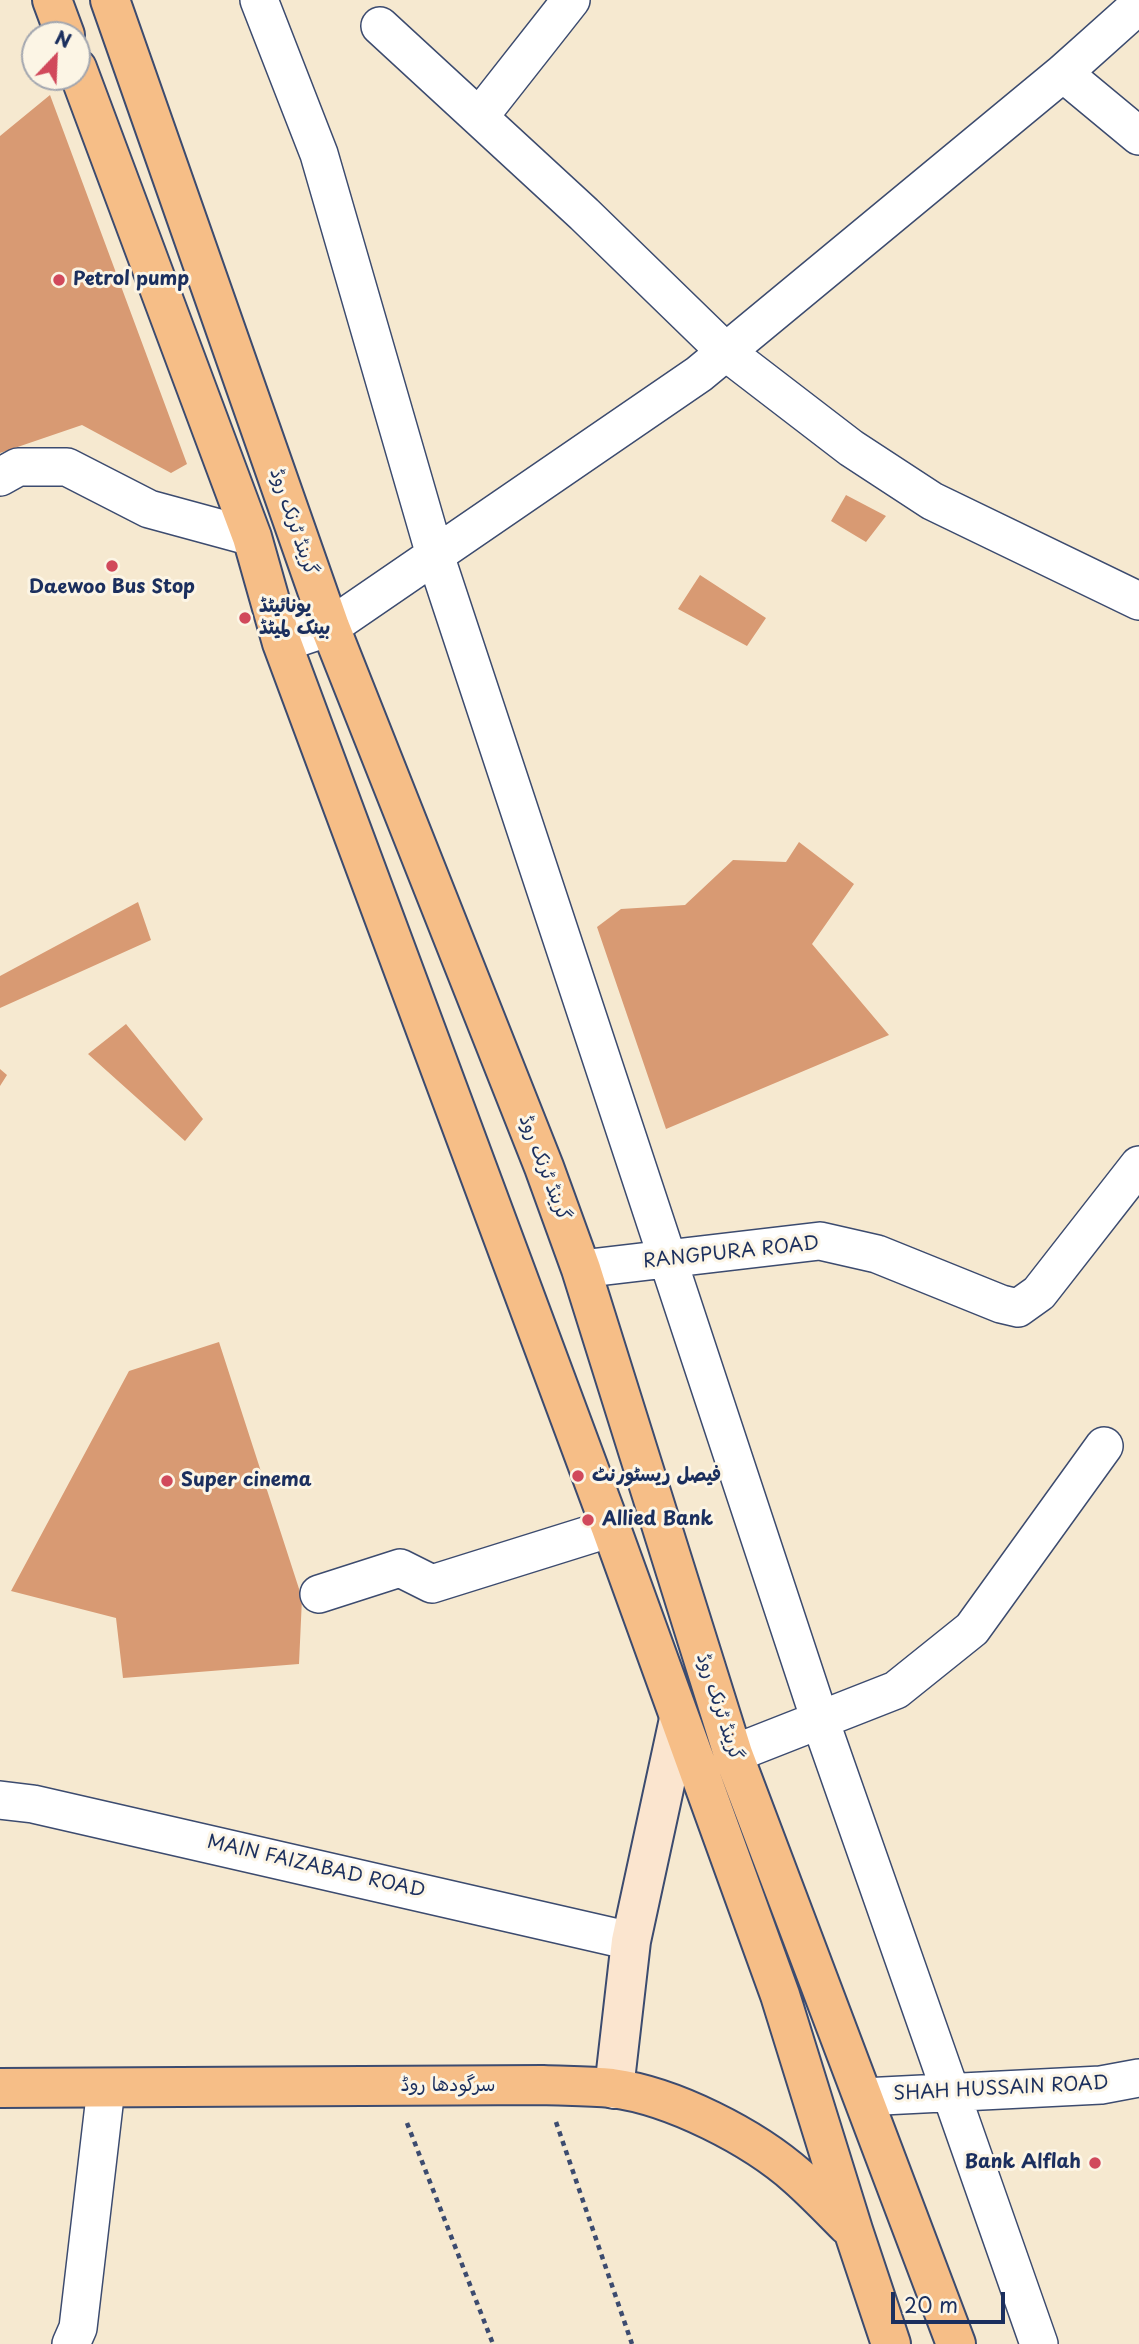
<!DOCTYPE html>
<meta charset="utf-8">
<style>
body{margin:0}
#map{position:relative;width:1139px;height:2344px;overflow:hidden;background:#f6e9d0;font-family:"Playpen Sans",sans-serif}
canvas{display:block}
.north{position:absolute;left:21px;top:21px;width:70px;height:70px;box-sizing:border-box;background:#fcf5e5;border:2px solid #a2a6af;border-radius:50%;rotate:23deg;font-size:19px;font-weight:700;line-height:28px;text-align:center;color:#1b2f5e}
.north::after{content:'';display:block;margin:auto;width:24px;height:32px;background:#d1495b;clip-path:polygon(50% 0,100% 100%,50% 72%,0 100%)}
.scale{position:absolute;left:891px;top:2292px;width:114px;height:32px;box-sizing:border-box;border:4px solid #1b2f5e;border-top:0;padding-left:9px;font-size:21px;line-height:24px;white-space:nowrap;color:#1b2f5e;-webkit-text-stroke:5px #fcf5e5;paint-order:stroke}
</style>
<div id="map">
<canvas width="1139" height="2344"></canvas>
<div class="north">N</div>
<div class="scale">20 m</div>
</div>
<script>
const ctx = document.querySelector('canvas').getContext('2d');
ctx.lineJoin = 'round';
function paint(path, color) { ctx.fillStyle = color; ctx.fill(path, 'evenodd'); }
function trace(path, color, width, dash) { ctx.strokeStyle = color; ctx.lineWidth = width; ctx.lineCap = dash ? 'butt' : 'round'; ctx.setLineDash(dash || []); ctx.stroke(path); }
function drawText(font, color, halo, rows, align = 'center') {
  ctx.font = font + ' "Playpen Sans","Playpen Sans Arabic",sans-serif'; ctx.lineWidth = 6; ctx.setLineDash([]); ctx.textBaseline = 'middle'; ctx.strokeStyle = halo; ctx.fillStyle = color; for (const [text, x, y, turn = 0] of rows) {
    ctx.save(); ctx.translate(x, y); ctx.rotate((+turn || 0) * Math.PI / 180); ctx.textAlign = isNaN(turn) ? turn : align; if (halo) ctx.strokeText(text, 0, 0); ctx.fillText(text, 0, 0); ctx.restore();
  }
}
paint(new Path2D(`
 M 50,95 L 187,464 L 171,473 L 82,425 L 0,453 L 0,136 Z
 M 846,495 L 886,516 L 866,542 L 831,521 Z
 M 700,575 L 766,618 L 747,646 L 678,609 Z
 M 799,842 L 854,884 L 812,944 L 889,1035 L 666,1129 L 597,927 L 621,909 L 685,905 L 733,860 L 786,862 Z
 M 138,902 L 151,940 L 0,1008 L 0,976 Z
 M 126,1024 L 203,1119 L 185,1141 L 88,1054 Z
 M 0,1069 L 7,1075 L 0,1086 Z
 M 219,1342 L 302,1598 L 299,1664 L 123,1678 L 116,1618 L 11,1591 L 129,1371 Z`), '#d89a73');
const street = new Path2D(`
 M 259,0 L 319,154 L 435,555 L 820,1720 L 1039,2344
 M 380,26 L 584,214 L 726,352 L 851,448 L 932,501 L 1139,601
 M 1063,73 L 1139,136
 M 479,117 L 571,0
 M 0,477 L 18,467 L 67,467 L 149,509 L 252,537
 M 282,643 L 330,627 L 699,374 L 1063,73 L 1139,5
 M 581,1269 L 820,1241 L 877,1254 L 1001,1304 L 1018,1308 L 1039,1293 L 1139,1165
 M 319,1594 L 400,1568 L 432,1584 L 611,1528
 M 733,1754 L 896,1690 L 972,1629 L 1104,1446
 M 0,1800 L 33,1804 L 631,1941
 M 863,2097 L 1101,2085 L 1139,2078
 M 71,2344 L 78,2328 L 106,2088`);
const secondary = new Path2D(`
 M 614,2089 L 631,1941 L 679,1719`);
const primary = new Path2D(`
 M 52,0 L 65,35
 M 110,0 L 330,627 L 544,1167 L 581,1269 L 733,1754 L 956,2344
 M 77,68 L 252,537 L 282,643 L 611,1528 L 780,1995 L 853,2230 L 891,2344
 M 0,2088 L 543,2085 C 566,2086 589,2086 612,2088 C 673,2096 753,2137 798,2177 C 816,2193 832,2210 848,2226`);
trace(street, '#3c4b6f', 40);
trace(secondary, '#3c4b6f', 42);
trace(primary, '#3c4b6f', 42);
trace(new Path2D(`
 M 556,2122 L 632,2344
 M 407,2123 L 493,2344`), '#3c4b6f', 4.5, [5, 5]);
trace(street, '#fff', 37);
trace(secondary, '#fbe5cf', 38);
trace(primary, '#f6be87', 38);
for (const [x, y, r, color] of [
 [59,280,7,"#d1495b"],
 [112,566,7,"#d1495b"],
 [245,618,7,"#d1495b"],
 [578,1476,7,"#d1495b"],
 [167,1481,7,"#d1495b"],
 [588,1520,7,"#d1495b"],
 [1095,2163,7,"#d1495b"]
]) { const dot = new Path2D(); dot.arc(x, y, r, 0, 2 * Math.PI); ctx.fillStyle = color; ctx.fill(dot); trace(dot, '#fcf5e5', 2.5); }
drawText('bold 19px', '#1b2f5e', '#fcf5e5', [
 ["Petrol pump",73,280],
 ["Daewoo Bus Stop",112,588,"center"],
 ["یونائیٹڈ",259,607],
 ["بینک لمیٹڈ",259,629],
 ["فیصل ریسٹورنٹ",592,1476],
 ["Super cinema",181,1481],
 ["Allied Bank",602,1520],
 ["Bank Alflah",1081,2163,"right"]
], 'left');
drawText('19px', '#1b2f5e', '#fcf5e5', [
 ["گرینڈ ٹرنک روڈ",293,522,71],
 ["گرینڈ ٹرنک روڈ",544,1168,69],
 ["RANGPURA ROAD",731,1253,-6],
 ["گرینڈ ٹرنک روڈ",719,1707,72],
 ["MAIN FAIZABAD ROAD",316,1867,13],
 ["سرگودھا روڈ",448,2086],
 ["SHAH HUSSAIN ROAD",1001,2089,-3]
]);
</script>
